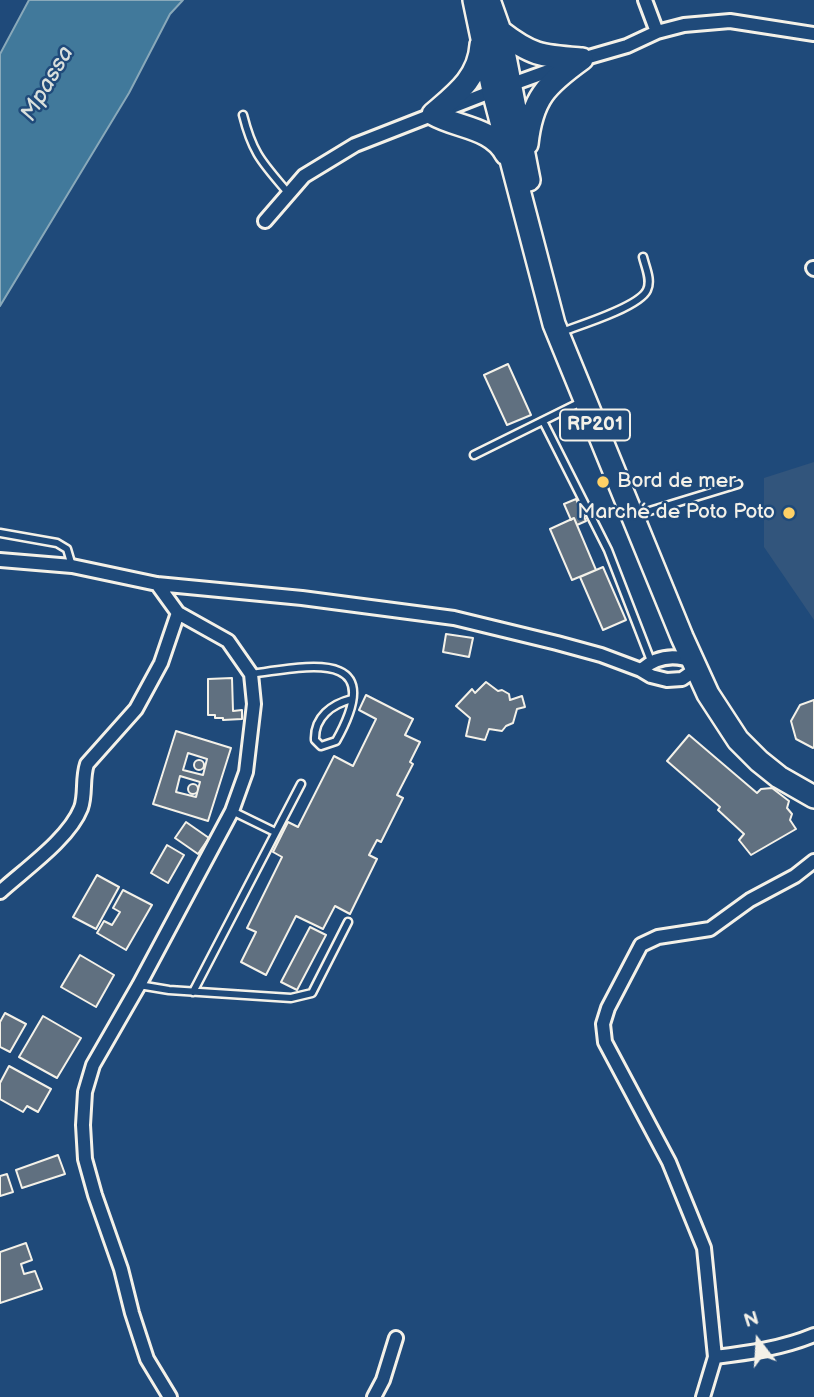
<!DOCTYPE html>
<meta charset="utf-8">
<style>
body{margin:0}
#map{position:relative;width:814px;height:1397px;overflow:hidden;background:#1f4a7a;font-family:"Balsamiq Sans",sans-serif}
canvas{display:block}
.north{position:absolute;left:723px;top:1306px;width:70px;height:70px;-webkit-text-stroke:5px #1f4a7a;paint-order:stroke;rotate:343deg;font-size:19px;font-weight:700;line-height:28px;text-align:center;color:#f4f1e8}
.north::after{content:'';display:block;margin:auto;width:24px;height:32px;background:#f4f1e8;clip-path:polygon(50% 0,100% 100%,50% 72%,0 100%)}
</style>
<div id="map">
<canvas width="814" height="1397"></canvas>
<div class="north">N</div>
</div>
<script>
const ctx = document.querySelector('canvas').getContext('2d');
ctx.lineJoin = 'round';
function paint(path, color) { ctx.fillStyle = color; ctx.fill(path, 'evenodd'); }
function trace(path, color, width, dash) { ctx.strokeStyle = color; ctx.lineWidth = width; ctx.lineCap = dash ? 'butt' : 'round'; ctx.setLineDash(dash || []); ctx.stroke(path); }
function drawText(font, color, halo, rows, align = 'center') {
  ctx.font = font + ' "Balsamiq Sans",sans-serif'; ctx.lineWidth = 5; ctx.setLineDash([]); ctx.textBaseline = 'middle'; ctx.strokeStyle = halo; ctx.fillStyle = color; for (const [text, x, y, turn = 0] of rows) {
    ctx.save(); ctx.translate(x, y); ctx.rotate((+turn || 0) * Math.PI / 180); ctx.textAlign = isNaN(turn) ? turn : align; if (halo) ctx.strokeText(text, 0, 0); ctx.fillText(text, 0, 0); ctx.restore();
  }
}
paint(new Path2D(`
 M 814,462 L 814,620 L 764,547 L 764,478 Z`), '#32557c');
const water = new Path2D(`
 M 29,0 L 183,0 L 170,14 L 129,93 L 0,306 L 0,54 Z`);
paint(water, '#41799b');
trace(water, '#89a9ba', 2);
const building = new Path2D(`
 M 508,364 L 531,415 L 507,425 L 484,375 Z
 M 576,499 L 586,521 L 577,525 L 574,518 L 571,520 L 564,504 Z
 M 574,518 L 596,570 L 572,580 L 550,529 Z
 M 603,567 L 626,620 L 603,630 L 580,577 Z
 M 446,634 L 473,638 L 469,657 L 443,652 Z
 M 232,678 L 233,711 L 242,710 L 242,719 L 223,720 L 223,718 L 215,718 L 215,715 L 208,715 L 208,679 Z
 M 486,682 L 498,691 L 502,690 L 509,694 L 510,700 L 522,696 L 525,707 L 517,709 L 513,723 L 506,726 L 502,731 L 489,729 L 485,740 L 466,736 L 470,718 L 456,706 L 472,689 L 475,693 Z
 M 366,695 L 413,719 L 405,735 L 420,742 L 410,762 L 413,764 L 397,795 L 403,798 L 381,842 L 377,840 L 369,855 L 377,859 L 350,914 L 335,906 L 323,929 L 296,916 L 266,975 L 241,962 L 256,932 L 247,928 L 282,857 L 273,852 L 288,822 L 298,827 L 334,756 L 353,766 L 376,719 L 359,710 Z
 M 814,700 L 814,747 L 813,748 L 796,739 L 791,721 L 800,705 Z
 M 176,731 L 231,748 L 208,821 L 153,804 ZM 188,753 L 207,759 L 203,775 L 183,770 ZM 180,776 L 200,782 L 196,797 L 176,792 Z
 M 689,735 L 757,793 L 761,789 L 772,788 L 789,801 L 787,808 L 792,814 L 790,820 L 796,829 L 751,855 L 739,840 L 744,834 L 718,810 L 720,807 L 667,761 Z
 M194 765a5 5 0 1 1 10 0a5 5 0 1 1-10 0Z
 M188 789a5 5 0 1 1 10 0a5 5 0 1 1-10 0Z
 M 186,822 L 209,838 L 198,854 L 175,838 Z
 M 167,845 L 184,855 L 168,883 L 151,873 Z
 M 97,875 L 119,887 L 96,929 L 73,917 Z
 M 123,890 L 152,905 L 126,950 L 97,933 L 104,921 L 112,925 L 120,912 L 113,908 Z
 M 310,927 L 326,935 L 297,990 L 281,982 Z
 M 80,955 L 114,975 L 96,1007 L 61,987 Z
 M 5,1013 L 26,1024 L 10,1052 L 0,1047 L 0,1022 Z
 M 43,1016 L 81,1038 L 57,1078 L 19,1057 Z
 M 9,1066 L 51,1089 L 38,1112 L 27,1106 L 23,1112 L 0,1099 L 0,1083 Z
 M 58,1155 L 65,1174 L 22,1188 L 16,1170 Z
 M 7,1174 L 13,1192 L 0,1196 L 0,1176 Z
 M 26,1243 L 32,1260 L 21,1264 L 24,1274 L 35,1271 L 42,1289 L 0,1303 L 0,1252 Z`);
paint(building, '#607080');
trace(building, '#f4f1e8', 2);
const lane = new Path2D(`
 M 243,115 C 253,155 263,163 289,194
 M 567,330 C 584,324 640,306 647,290 C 652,280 645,266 643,257
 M 543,421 L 608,550 L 651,661
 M 474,455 L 583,401
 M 643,513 L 738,484
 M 0,533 L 57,543 L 67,549 L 72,566
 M 251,674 C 310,666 388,648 336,741 L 321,746 L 315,740 C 314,717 332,704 352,699
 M 232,811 L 275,832
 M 139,985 L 169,990 L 291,998 L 312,993 L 348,922
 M 193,992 L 301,784`);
const street = new Path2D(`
 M 645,0 L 657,32
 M 265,221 L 304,176 L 355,145 L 493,91 L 582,59 L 627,46 L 657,32 L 684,25 L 730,21 L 814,34
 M 813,268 L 814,269
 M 0,560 L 72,566 L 157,584 L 302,598 L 454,618 L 557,643 L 601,655 L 641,670 L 651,676 L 667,680 L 682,679 L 692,672 L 694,662 C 675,654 657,656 641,670
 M 157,584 L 178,613 L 228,641 L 251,674 L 254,704 L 246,772 L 232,811 L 139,985 L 93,1065 L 85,1092 L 83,1125 L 85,1159 L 95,1195 L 121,1269 L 132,1313 L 147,1359 L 170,1397
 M 0,892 C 24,870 69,839 81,808 C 86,794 82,779 87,764 L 136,709 L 161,663 L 178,613
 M 715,1357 C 748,1353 783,1348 814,1335
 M 374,1397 L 383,1380 L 396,1338
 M 703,1397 L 715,1357 L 704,1248 L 669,1162 L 605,1042 L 603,1024 L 608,1008 L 641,945 L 658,937 L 710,929 L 750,900 L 795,876 L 814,861`);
const primary = new Path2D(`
 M 474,0 L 493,91 L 554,324 L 682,637 L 708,694 L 738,740 L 759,761 L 779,777 L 814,797
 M 489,0 L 500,31 L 529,180
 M 500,31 C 532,56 542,56 582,59
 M 481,45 C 479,78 455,95 433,114 C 457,128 492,127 506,154
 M 527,144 C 532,98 546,85 582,59`);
trace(lane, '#f4f1e8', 11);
trace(street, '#f4f1e8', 18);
trace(primary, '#f4f1e8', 26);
trace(lane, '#1f4a7a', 6);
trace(street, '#1f4a7a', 12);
trace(primary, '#1f4a7a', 21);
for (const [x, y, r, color] of [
 [603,482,7,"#ffd166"],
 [789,513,7,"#ffd166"]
]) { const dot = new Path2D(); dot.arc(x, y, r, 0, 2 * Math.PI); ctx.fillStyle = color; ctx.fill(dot); trace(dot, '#1f4a7a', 2.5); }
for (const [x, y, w] of [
 [595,425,70]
]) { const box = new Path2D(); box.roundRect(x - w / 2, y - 15.5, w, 31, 5); ctx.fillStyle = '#1f4a7a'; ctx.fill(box); trace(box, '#f4f1e8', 2); }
drawText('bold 19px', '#f4f1e8', null, [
 ["RP201",595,425]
]);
drawText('21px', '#f4f1e8', '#1f4a7a', [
 ["Bord de mer",617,482],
 ["Marché de Poto Poto",775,513,"right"]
], 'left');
drawText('italic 23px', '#d9dfdc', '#1f4a7a', [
 ["Mpassa",48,84,-60]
]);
</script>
